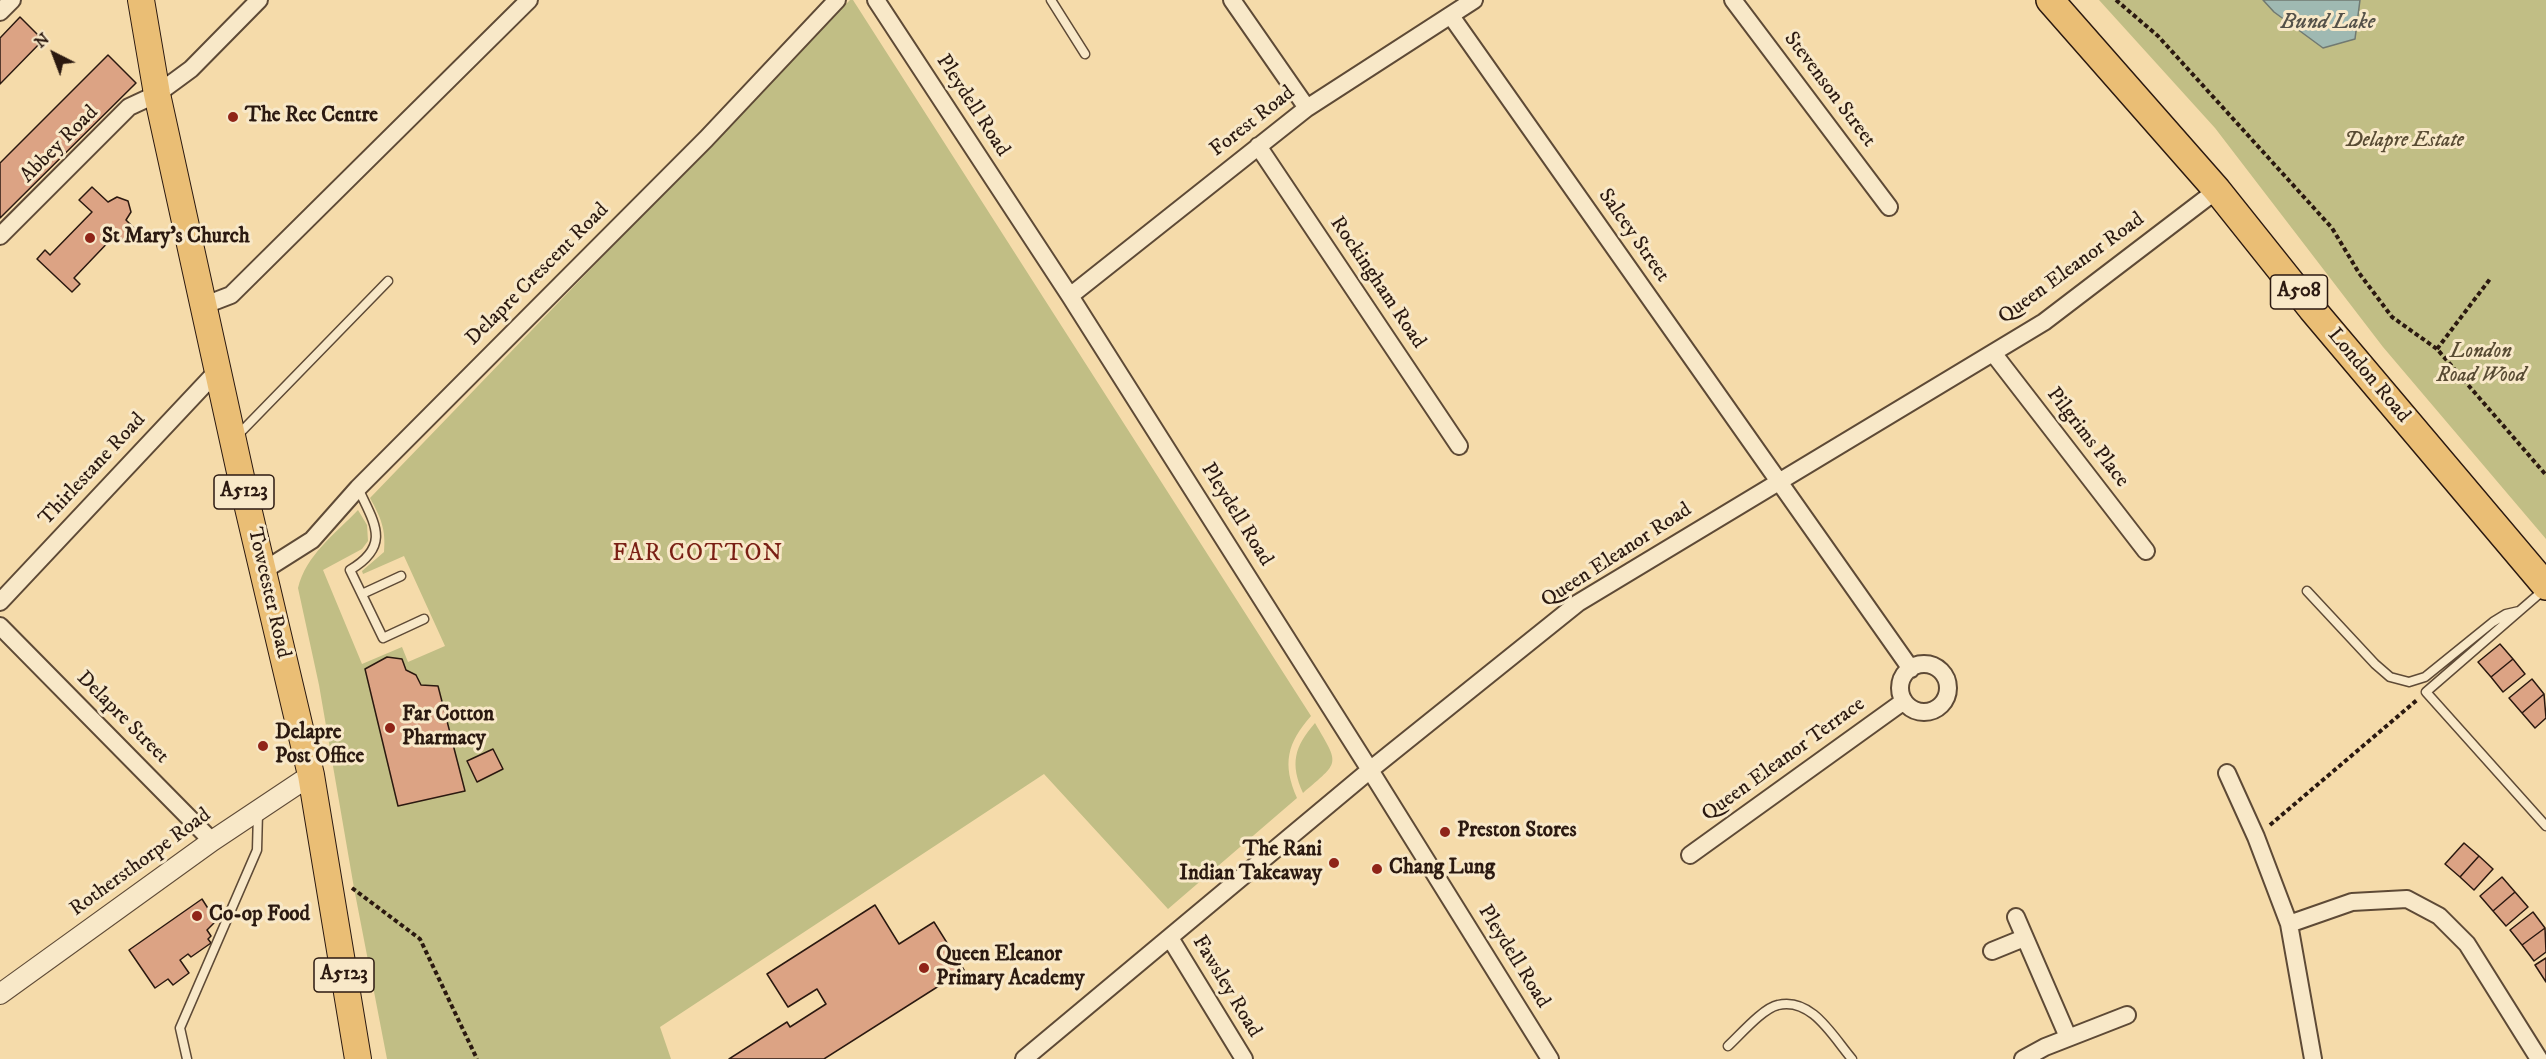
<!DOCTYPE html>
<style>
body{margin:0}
#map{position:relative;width:2546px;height:1059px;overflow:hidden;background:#f5dbaa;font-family:"IM FELL DW Pica",serif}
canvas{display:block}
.north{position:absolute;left:24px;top:24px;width:60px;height:60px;-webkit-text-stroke:4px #f8e8c8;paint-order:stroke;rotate:318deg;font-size:16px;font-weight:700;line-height:24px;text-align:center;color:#2b1910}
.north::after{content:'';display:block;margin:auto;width:21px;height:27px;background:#2b1910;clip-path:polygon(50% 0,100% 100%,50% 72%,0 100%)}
</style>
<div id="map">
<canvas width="2546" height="1059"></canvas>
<div class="north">N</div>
</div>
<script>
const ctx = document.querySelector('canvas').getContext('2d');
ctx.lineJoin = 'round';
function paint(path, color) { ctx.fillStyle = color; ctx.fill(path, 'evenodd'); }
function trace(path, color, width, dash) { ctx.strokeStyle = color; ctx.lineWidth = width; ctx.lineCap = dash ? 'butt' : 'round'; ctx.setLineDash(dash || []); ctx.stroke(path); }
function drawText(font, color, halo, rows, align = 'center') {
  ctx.font = font + ' "IM FELL DW Pica",serif'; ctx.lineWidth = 6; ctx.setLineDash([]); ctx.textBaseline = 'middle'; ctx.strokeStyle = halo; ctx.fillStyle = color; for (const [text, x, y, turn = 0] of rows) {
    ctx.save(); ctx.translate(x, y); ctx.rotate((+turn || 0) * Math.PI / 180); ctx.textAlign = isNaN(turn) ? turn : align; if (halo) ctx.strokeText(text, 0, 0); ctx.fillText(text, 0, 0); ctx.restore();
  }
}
paint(new Path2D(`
 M 850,0 L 853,0 L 1311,716 C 1287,743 1282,764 1297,798 L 1168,909 L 1044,774 L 660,1027 L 671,1059 L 387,1059 L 354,888 L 319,685 L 298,588 C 306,555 335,534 358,510 L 367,525 L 368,541 L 362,549 L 323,570 L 362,664 L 402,647 L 408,662 L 445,646 L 404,556 L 363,574 L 362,571 L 384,552 C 386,529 381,518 370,498 Z
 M 2099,0 L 2546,0 L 2546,539 L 2383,347 L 2215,128 Z
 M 1315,723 C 1340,766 1340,761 1303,793 C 1290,764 1294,747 1315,723 Z`), '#c1be85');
const water = new Path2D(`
 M 2263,0 L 2360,0 L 2355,39 L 2323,48 L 2274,12 Z`);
paint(water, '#9fb9b2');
trace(water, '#717971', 1.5);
const building = new Path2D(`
 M 20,17 L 43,40 L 0,84 L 0,38 Z
 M 108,55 L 136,83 L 0,218 L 0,163 Z
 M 92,187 L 108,202 L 117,197 L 128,201 L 131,212 L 126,220 L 135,229 L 124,241 L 116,234 L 74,278 L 80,284 L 72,292 L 37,259 L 45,250 L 50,255 L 92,212 L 79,200 Z
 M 2500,644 L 2513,659 L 2491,677 L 2478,662 Z
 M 387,657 L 402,659 L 406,670 L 416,675 L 421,685 L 438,686 L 465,791 L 398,806 L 365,669 Z
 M 2513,659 L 2525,674 L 2503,692 L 2491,677 Z
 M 2532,679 L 2544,694 L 2522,713 L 2509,698 Z
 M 2544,694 L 2546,718 L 2535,728 L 2522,713 Z
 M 493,749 L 503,769 L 477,782 L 467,761 Z
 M 2464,843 L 2479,856 L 2460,877 L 2445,864 Z
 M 2479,856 L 2493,869 L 2474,890 L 2460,877 Z
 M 2502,877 L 2515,892 L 2493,911 L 2480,896 Z
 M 2515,892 L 2528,907 L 2506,926 L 2493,911 Z
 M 202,899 L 216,921 L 207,930 L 211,936 L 208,939 L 211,943 L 191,957 L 188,954 L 180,960 L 189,973 L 173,985 L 168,979 L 155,988 L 129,950 Z
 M 875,905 L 899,944 L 934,922 L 964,970 L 824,1059 L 729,1059 L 787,1022 L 790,1027 L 826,1004 L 817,989 L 788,1007 L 767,974 Z
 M 2533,912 L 2545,928 L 2522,945 L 2510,930 Z
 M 2545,928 L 2546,952 L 2534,961 L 2522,945 Z
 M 2546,958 L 2546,982 L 2535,965 Z`);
paint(building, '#dca384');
trace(building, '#2b1910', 1.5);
const service = new Path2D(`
 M 1051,0 L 1085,54
 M 236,437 L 388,281
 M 358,488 C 374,523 392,545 350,570 L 383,638 L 424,619
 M 2546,588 L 2426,692 L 2546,826
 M 2307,591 L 2375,664 L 2390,677 L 2409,682 L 2425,677 L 2493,622 L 2506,614 L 2519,611
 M 362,594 L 401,576
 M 1728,1046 C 1740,1035 1763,1008 1778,1005 C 1812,997 1833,1037 1852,1059
 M 187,1059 L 180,1028 L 257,850 L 258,812`);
const minor = new Path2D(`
 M 876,0 L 1070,296 L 1370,770 L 1550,1059
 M 1232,0 L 1307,108
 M 1733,0 L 1889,207
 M 0,12 L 12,0
 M 1451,16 L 1911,669
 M 1258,146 L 1459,446
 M 0,236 L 129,107 L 157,94 L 191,69 L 259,0
 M 1070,296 L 1307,108 L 1474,0
 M 205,305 L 231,295 L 529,0
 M 1993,353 L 2146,551
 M 263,571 L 312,540 L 358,488 L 706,139 L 837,0
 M 0,602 L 219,369
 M 0,626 L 212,841
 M1900 688a24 24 0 1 1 48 0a24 24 0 1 1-48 0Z
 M 2227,773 L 2256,837 L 2289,924 L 2313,1059
 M 1690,855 L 1904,701
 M 2016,917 L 2068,1037
 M 2289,924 L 2352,902 L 2407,899 L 2439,916 L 2467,944 L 2539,1059
 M 1170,938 L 1244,1059
 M 1992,951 L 2024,938
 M 1024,1059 L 1370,770 L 1578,603 L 2044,322 L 2217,190
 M 2023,1059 L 2045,1047 L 2127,1015`);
const tertiary = new Path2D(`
 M 0,994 L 212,841 L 311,775`);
const primary = new Path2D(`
 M 141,0 L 157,94 L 245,495 L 311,775 L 358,1059`);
const trunk = new Path2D(`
 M 2050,0 L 2217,190 L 2312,309 L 2546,586`);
trace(service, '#5e4a36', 11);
trace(minor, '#5e4a36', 20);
trace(tertiary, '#5e4a36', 22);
trace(primary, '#2b1910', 28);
trace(trunk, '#2b1910', 30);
trace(new Path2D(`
 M 2116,0 L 2158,36 L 2332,228 L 2359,273 L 2392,317 L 2437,349 L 2546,475
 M 2437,349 L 2490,279
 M 2270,825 L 2417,700
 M 352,888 L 420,939 L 477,1059`), '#2b1910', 4, [4.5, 3]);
trace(service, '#f8e8c8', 8);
trace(minor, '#f8e8c8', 16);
trace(tertiary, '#f8e8c8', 20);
trace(primary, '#eabe75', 26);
trace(trunk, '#eabe75', 27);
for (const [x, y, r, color] of [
 [233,117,6,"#8f2418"],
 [90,238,6,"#8f2418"],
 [390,728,6,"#8f2418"],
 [263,746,6,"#8f2418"],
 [1445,832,6,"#8f2418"],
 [1334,863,6,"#8f2418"],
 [1377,869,6,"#8f2418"],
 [197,916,6,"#8f2418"],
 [924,968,6,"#8f2418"]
]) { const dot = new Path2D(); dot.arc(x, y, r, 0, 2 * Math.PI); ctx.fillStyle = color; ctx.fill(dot); trace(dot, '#f8e8c8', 2); }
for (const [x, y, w] of [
 [2299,292,57],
 [244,492,60],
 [344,975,60]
]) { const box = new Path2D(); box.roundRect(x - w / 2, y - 17, w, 34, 4.5); ctx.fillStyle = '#f8e8c8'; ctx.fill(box); trace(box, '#2b1910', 1.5); }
drawText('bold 20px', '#2b1910', null, [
 ["A508",2299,292],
 ["A5123",244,492],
 ["A5123",344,975]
]);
drawText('21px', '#2b1910', '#f8e8c8', [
 ["Stevenson Street",1829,90,53],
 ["Pleydell Road",972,106,57],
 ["Forest Road",1253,122,-38],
 ["Abbey Road",60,145,-45],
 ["Salcey Street",1633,236,55],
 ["Queen Eleanor Road",2072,269,-36],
 ["Delapre Crescent Road",538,275,-45],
 ["Rockingham Road",1377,283,56],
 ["London Road",2368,376,50],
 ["Pilgrims Place",2087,438,52],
 ["Thirlestane Road",93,470,-47],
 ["Pleydell Road",1236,515,58],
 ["Queen Eleanor Road",1617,556,-33],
 ["Towcester Road",268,593,77],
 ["Delapre Street",122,718,45],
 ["Queen Eleanor Terrace",1784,760,-36],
 ["Rothersthorpe Road",141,863,-36],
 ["Pleydell Road",1513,957,58],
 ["Fawsley Road",1226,987,59]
]);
drawText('bold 21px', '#2b1910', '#f8e8c8', [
 ["The Rec Centre",245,117],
 ["St Mary's Church",102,238],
 ["Far Cotton",402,716],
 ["Pharmacy",402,740],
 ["Delapre",275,734],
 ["Post Office",275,758],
 ["Preston Stores",1457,832],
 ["The Rani",1322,851,"right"],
 ["Indian Takeaway",1322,875,"right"],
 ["Chang Lung",1389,869],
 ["Co-op Food",209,916],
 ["Queen Eleanor",936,956],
 ["Primary Academy",936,980]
], 'left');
drawText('italic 21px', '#584b33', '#f8e8c8', [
 ["Delapre Estate",2404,142],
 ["London",2481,353],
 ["Road Wood",2481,377]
]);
drawText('italic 22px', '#545149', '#f8e8c8', [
 ["Bund Lake",2328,23]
]);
ctx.letterSpacing = '1.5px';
drawText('24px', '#7a1f14', '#f8e8c8', [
 ["FAR COTTON",698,555]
]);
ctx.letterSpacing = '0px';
</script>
